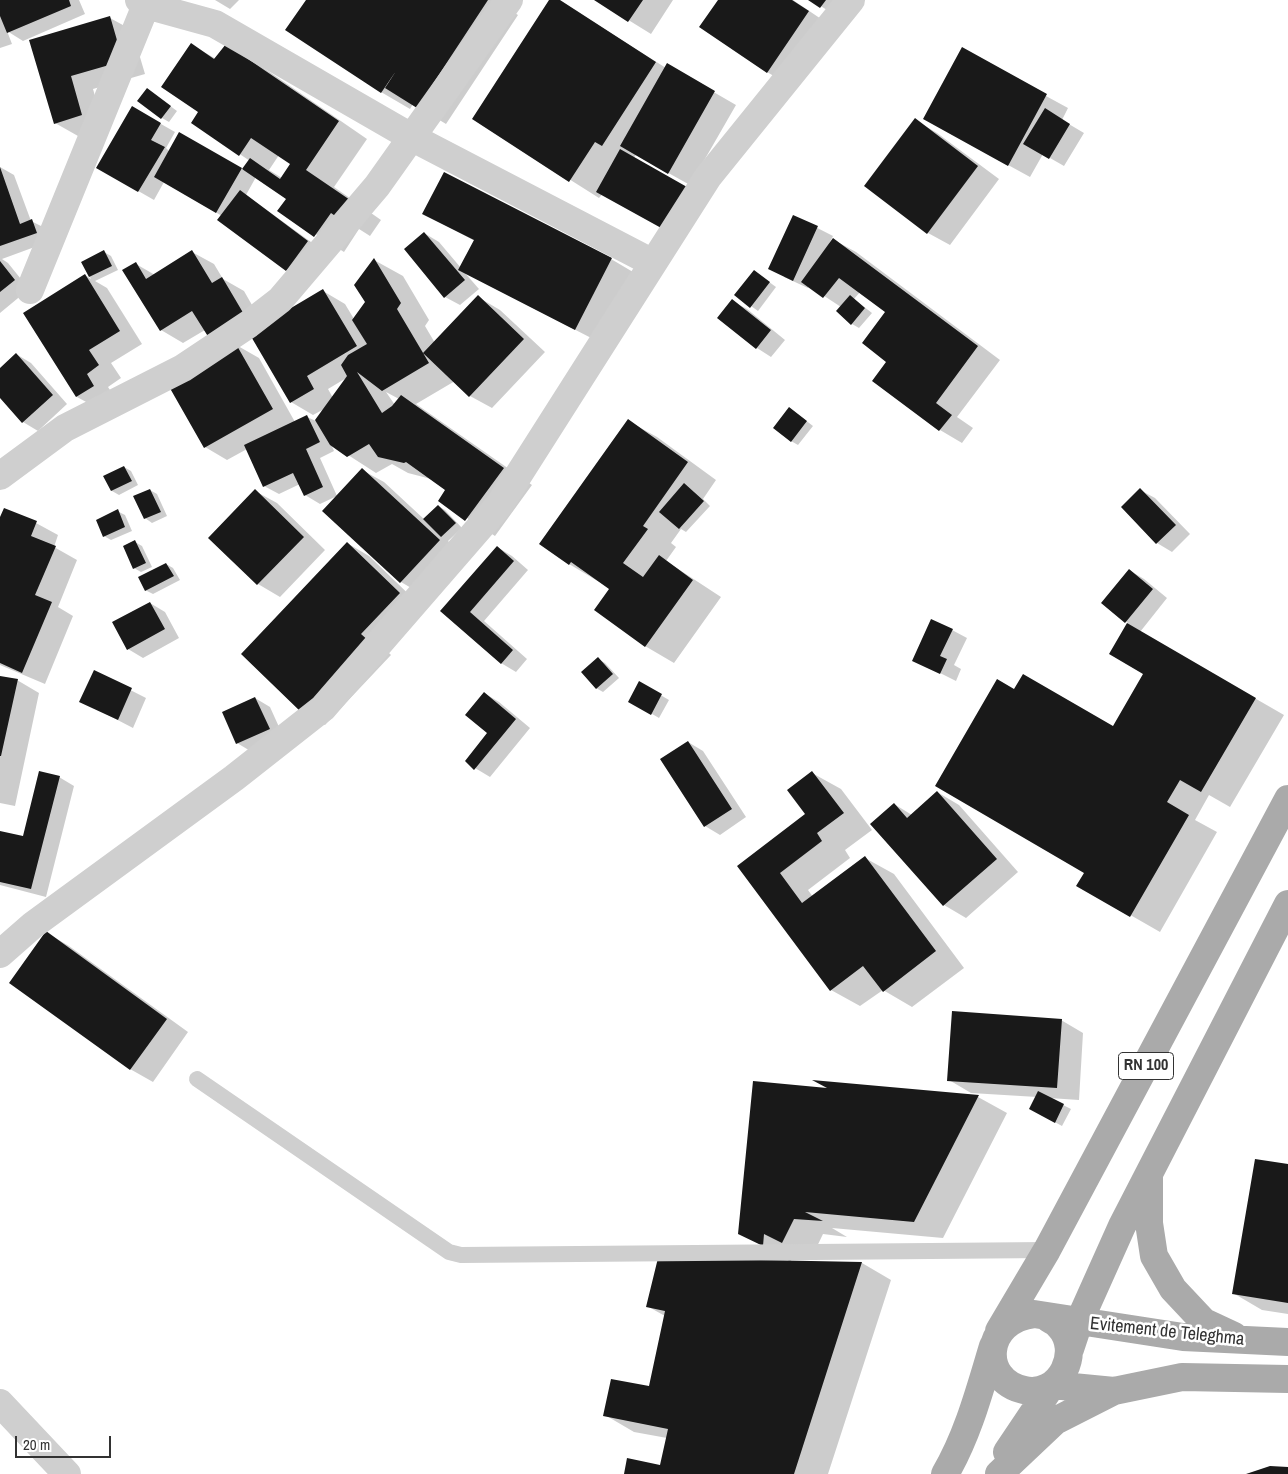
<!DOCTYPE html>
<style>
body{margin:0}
#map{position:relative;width:1288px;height:1474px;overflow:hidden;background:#fff;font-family:"Archivo Narrow",sans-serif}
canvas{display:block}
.scale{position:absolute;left:15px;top:1436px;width:96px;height:22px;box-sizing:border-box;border:2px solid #323232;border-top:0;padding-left:6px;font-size:15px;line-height:18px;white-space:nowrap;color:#323232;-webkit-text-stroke:4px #fff;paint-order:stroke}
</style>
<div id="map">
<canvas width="1288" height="1474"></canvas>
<div class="scale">20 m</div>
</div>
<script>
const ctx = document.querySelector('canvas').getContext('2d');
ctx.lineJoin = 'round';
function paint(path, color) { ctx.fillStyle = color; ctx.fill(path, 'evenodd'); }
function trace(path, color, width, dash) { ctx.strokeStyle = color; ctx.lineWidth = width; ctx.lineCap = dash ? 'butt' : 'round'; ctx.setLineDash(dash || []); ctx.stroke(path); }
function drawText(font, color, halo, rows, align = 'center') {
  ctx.font = font + ' "Archivo Narrow",sans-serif'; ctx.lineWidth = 5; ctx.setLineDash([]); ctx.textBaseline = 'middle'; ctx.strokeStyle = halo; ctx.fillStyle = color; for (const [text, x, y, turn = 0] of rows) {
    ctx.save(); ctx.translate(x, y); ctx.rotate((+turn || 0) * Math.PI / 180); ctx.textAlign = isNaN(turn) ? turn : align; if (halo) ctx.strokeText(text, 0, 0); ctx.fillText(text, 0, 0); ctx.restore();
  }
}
paint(new Path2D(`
 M 0,0 L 79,0 L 85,14 L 23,41 L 7,31 L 12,44 L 0,48 Z
 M 215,0 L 239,0 L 230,9 Z
 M 307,0 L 495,0 L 518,15 L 446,124 L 413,104 L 410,109 L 381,92 ZM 395,69 L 398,71 L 388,85 L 387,84 Z
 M 550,0 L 558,0 L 666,68 L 667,65 L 736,105 L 690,185 L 636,155 L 599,198 L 474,119 Z
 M 596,0 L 673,0 L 651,34 Z
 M 720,0 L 793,0 L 830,25 L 789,85 L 767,72 Z
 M 811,0 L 857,0 L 843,20 Z
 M 110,18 L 132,30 L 145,74 L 93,89 L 104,128 L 78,136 L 55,123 L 31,41 Z
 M 192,45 L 216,59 L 226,45 L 255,62 L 367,139 L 334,187 L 381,220 L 370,236 L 359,229 L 344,252 L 279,211 L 287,199 L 256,177 L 246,195 L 322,250 L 301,279 L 287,270 L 222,216 L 164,182 L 154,200 L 98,168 L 133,108 L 175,132 L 166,148 L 170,152 L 180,134 L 243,170 L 250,161 L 192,122 L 200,112 ZM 279,155 L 292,164 L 282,178 L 269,170 Z
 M 154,94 L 177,111 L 169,122 L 162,118 Z
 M 1046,96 L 1068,108 L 1062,120 L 1084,133 L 1064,166 L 1043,154 L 1030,177 L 946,131 Z
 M 915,120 L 937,133 L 999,179 L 950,245 L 928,233 Z
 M 0,167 L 14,175 L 31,221 L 47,229 L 51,241 L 2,259 L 8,263 L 29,289 L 0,313 Z
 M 424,214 L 611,259 L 633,272 L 597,341 L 465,273 L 479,289 L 460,305 L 445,297 L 424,233 L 439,242 L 461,268 L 475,241 Z
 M 794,216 L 833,236 L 829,244 L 834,240 L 856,252 L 1000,360 L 957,417 L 973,428 L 962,443 L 940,430 L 874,381 L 888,361 L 887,312 L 860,292 L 854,299 L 872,313 L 859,328 L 852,324 L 841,307 L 809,286 L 808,288 L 784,277 Z
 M 104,252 L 111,256 L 118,270 L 95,281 L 107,288 L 142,344 L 111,363 L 121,378 L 108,387 L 116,399 L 99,409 L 77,397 L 25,313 L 85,275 L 91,279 L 83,263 Z
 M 192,252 L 214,264 L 223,279 L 244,291 L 264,326 L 323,291 L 345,304 L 354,319 L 366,302 L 374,260 L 403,276 L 429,320 L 425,326 L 435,343 L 478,297 L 500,310 L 545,352 L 492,408 L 470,396 L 455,381 L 416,404 L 532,485 L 495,536 L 439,500 L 447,490 L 431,479 L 408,473 L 392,464 L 376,473 L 331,444 L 334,451 L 320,458 L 337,496 L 320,504 L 305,495 L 300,484 L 279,494 L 264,486 L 247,449 L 227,460 L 205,447 L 169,384 L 230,349 L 205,330 L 183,343 L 161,330 L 136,264 L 155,275 ZM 253,337 L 291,402 L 313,415 L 326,408 L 316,421 L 307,417 L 295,422 L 259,358 L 238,346 ZM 348,377 L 333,398 L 328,389 ZM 386,392 L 399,399 L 395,405 Z
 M 754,271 L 776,287 L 758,311 L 751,306 Z
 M 732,301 L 747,309 L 785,340 L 771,357 L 757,348 L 718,318 Z
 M 16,354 L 31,363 L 67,404 L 38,431 L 23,422 L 0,396 L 0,369 Z
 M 796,413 L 813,426 L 798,445 L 791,441 Z
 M 628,421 L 657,437 L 716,480 L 703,499 L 710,506 L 686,532 L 681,529 L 671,543 L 676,547 L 666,561 L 721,597 L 674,663 L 645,646 L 611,589 L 569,564 Z
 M 124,467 L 131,471 L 138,485 L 119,495 L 112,491 L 105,476 Z
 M 362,470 L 384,482 L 425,520 L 438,506 L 445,510 L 462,528 L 448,541 L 461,553 L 423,595 L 401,582 L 324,511 Z
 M 150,490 L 157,494 L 167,516 L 152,523 L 145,518 Z
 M 1140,490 L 1155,498 L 1190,534 L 1172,552 L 1157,543 Z
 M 255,491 L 277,503 L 325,550 L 280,597 L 258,584 Z
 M 5,509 L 36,523 L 58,535 L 54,547 L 77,560 L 58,607 L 73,616 L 45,684 L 0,665 L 0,520 Z
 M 117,511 L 125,515 L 132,531 L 111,540 L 104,536 Z
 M 135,542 L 142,546 L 152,567 L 141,572 L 134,568 Z
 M 347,543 L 369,556 L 421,606 L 383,647 L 391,655 L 325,725 L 303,712 Z
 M 497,547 L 512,556 L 528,570 L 484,621 L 527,659 L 516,672 L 501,663 L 441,611 Z
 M 166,564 L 173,568 L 180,580 L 153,594 L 145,590 Z
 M 1129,570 L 1144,579 L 1167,598 L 1140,632 L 1284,715 L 1230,807 L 1209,795 L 1195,820 L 1217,832 L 1160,932 L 1078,885 L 1086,872 L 1015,691 L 1113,728 L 1145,674 L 1111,654 L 1128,623 L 1103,603 Z
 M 150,603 L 165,612 L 179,638 L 143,658 L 128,649 Z
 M 952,630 L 967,638 L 954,665 L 961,669 L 956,681 L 914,660 Z
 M 598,659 L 605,663 L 619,678 L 603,692 L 596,688 Z
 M 95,672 L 146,698 L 133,728 L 81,701 Z
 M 0,677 L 17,680 L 39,693 L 15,806 L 0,803 Z
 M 640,683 L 669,700 L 659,718 L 630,701 Z
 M 484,693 L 499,702 L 530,728 L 490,777 L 475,768 L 489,733 Z
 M 255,698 L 270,707 L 284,738 L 252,752 L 237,743 Z
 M 688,742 L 703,751 L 746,817 L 720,835 L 705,826 Z
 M 812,773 L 841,789 L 872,830 L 845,850 L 850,858 L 808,890 L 813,897 L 865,858 L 894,874 L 964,968 L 912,1007 L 883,990 L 860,1006 L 831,990 L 739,866 L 807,815 Z
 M 59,777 L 74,786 L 46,897 L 0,885 L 0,832 L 24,838 Z
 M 937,792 L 959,805 L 1018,872 L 966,918 L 944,905 L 872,824 L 894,804 L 912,815 Z
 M 47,933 L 69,946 L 188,1032 L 153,1082 L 130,1069 Z
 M 1061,1020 L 1083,1033 L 1079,1100 L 1049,1098 L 1071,1109 L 1062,1126 L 1038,1113 L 1037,1097 L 971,1093 L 949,1080 Z
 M 818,1082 L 978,1097 L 1007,1113 L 943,1238 L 832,1228 L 847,1237 L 823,1234 L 811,1259 L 793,1249 L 791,1262 L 740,1233 L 830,1089 Z
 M 1288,1165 L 1288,1314 L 1262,1310 L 1233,1293 Z
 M 659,1259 L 862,1263 L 891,1280 L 828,1474 L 625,1474 L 661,1466 L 667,1438 L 634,1432 L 605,1415 L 650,1388 L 665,1316 L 647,1306 Z`), '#0003');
paint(new Path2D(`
 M 0,0 L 69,0 L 71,6 L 7,33 L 0,16 Z
 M 306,0 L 488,0 L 417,108 L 385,88 L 396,71 L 381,93 L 285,30 Z
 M 549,0 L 560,0 L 656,62 L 602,146 L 595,142 L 569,182 L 472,119 Z
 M 594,0 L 643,0 L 628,22 Z
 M 718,0 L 792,0 L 809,11 L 767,73 L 699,27 Z
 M 808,0 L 826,0 L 820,8 Z
 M 110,16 L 123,61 L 71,76 L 82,115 L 54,124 L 29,40 Z
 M 191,43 L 214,59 L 226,44 L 339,121 L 306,170 L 353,202 L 341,220 L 331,213 L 314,237 L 277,211 L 286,199 L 242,169 L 250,158 L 280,179 L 290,164 L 251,138 L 239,156 L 191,123 L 198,112 L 161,87 Z
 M 962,47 L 1047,94 L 1008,166 L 923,119 Z
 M 667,63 L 715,91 L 668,174 L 620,146 Z
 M 147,88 L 171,106 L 161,119 L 137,101 Z
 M 132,106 L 161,123 L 151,140 L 165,147 L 138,192 L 96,168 Z
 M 1045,108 L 1070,124 L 1049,159 L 1023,144 Z
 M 915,118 L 978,166 L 927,234 L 864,186 Z
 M 179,132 L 242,168 L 216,213 L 154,177 Z
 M 620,149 L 687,187 L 663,229 L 596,192 Z
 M 0,167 L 20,224 L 32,219 L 37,233 L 0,246 Z
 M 444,172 L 612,258 L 575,330 L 458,270 L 474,240 L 422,214 Z
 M 240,190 L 308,241 L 286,271 L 217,220 Z
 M 793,215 L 818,226 L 793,281 L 768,269 Z
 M 424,232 L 465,280 L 444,298 L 404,249 Z
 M 833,238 L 978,346 L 936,403 L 952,415 L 939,431 L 872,381 L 886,362 L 862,343 L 885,312 L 839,278 L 823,298 L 801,282 Z
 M 104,250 L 112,266 L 89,277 L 81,262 Z
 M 192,250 L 212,283 L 222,277 L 245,316 L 209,338 L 192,311 L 160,331 L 122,270 L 136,262 L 146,279 Z
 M 374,258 L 401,303 L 397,309 L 429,363 L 382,391 L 357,372 L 382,413 L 392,406 L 401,395 L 504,468 L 465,521 L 438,501 L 445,490 L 406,462 L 404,463 L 378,457 L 369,444 L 347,457 L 330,445 L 315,420 L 347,376 L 341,365 L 348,355 L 367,344 L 352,320 L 365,302 L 354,285 Z
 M 0,261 L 15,280 L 0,292 Z
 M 754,270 L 770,282 L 750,308 L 734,295 Z
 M 85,274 L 120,331 L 89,350 L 99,365 L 87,374 L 94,386 L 76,397 L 23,313 Z
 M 323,289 L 357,346 L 307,376 L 314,389 L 290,403 L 249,333 Z
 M 478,295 L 524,339 L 469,397 L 423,353 Z
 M 850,295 L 865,308 L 851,325 L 836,311 Z
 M 732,299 L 771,330 L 756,349 L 717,318 Z
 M 236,344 L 273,409 L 204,448 L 167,383 Z
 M 16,353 L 53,395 L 22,423 L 0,398 L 0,368 Z
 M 789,407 L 807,421 L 791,442 L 773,428 Z
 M 307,415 L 320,442 L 306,449 L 323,487 L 304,496 L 293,473 L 263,487 L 244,445 Z
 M 628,419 L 688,462 L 643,526 L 648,529 L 623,563 L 643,577 L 659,555 L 693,580 L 645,647 L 594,610 L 609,589 L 571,562 L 569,565 L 539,544 Z
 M 124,466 L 132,481 L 111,491 L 103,476 Z
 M 362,468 L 440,540 L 400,583 L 322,511 Z
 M 684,483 L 704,501 L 679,529 L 659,512 Z
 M 1140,488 L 1176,525 L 1156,544 L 1121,507 Z
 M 150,489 L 161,512 L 144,519 L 133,496 Z
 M 255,489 L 304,537 L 257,585 L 208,538 Z
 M 438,505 L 456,523 L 441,537 L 423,519 Z
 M 4,508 L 37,521 L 31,536 L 56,546 L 35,595 L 52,602 L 22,673 L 0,663 L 0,517 Z
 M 118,509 L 125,527 L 103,537 L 96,520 Z
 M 135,540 L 146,563 L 133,569 L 123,546 Z
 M 347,542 L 400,593 L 361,634 L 370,642 L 302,713 L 241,654 Z
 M 497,546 L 514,561 L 470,612 L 513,650 L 501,664 L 440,611 Z
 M 166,563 L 174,576 L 145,591 L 138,577 Z
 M 1129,569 L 1153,589 L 1125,623 L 1101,603 Z
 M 150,602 L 165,629 L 127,650 L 112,622 Z
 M 931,619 L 953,629 L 940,656 L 947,659 L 940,674 L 912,661 Z
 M 1127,623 L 1256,698 L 1201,792 L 1180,780 L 1167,802 L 1189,815 L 1130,917 L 1076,886 L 1084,873 L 935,786 L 997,679 L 1014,689 L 1023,674 L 1113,726 L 1143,674 L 1109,654 Z
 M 598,657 L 613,674 L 596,689 L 581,672 Z
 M 94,670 L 132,688 L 118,720 L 79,702 Z
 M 0,676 L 18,679 L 1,756 L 0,756 Z
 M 639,681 L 662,694 L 651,715 L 628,702 Z
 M 484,692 L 516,719 L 474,770 L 465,761 L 487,733 L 465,715 Z
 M 255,697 L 270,729 L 236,744 L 222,712 Z
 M 688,741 L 732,809 L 704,827 L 660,759 Z
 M 39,771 L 60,776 L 31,889 L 0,882 L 0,831 L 23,836 Z
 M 812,771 L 844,813 L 817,833 L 822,841 L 780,873 L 802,903 L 865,856 L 936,951 L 883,992 L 863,966 L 830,991 L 737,866 L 805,814 L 787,790 Z
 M 937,791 L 997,859 L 943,906 L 870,824 L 894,803 L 907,818 Z
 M 46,931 L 167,1019 L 130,1070 L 9,983 Z
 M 952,1011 L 1062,1019 L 1057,1088 L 947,1081 Z
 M 812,1080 L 979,1095 L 914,1222 L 805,1212 L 823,1221 L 794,1219 L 782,1243 L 764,1234 L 763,1246 L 738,1234 L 753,1081 L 827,1088 Z
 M 1038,1091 L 1064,1104 L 1055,1123 L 1029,1109 Z
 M 1255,1159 L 1288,1164 L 1288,1303 L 1232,1294 Z
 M 658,1258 L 862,1262 L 794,1474 L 624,1474 L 627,1458 L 660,1465 L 668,1429 L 603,1416 L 611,1379 L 649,1386 L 665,1311 L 646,1307 Z
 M 1270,1466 L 1288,1467 L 1288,1474 L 1246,1474 Z`), '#191919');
trace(new Path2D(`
 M 197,1079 L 449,1252 L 461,1255 L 1047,1250`), '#cfcfcf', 16);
trace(new Path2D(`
 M 139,0 L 146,5 L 215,24 L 411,137 L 653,263
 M 30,290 L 146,5
 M 0,476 L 65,428 L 183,368 L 249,324 L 280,300 L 377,186 L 509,0
 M 0,954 L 33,925 L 234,778 L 323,708 L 500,504 L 708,177 L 851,0
 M 0,1403 L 67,1474`), '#cfcfcf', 28);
trace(new Path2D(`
 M 1149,1176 L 1149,1223 L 1154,1256 L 1173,1289 L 1204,1322 L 1234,1336
 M 1047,1317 C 1050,1320 1056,1322 1059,1326 C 1083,1351 1060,1398 1024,1390 C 979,1380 983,1320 1034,1314 L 1183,1337 L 1288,1342
 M 999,1331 L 1047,1250 L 1288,799
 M 1070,1349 L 1079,1322 L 1122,1226 L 1288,904
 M 1007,1452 L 1052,1385 L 1114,1391
 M 945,1474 C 968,1435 980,1389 993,1346
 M 999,1474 L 1055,1421 L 1114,1391 L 1182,1377 L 1288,1379`), '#aaa', 28);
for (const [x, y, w] of [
 [1146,1066,55]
]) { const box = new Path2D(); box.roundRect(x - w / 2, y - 13.5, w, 27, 4); ctx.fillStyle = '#fff'; ctx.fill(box); trace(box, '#323232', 1); }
drawText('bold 16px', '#323232', null, [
 ["RN 100",1146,1066]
]);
drawText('18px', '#323232', '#fff', [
 ["Evitement de Teleghma",1167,1332,6]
]);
</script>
